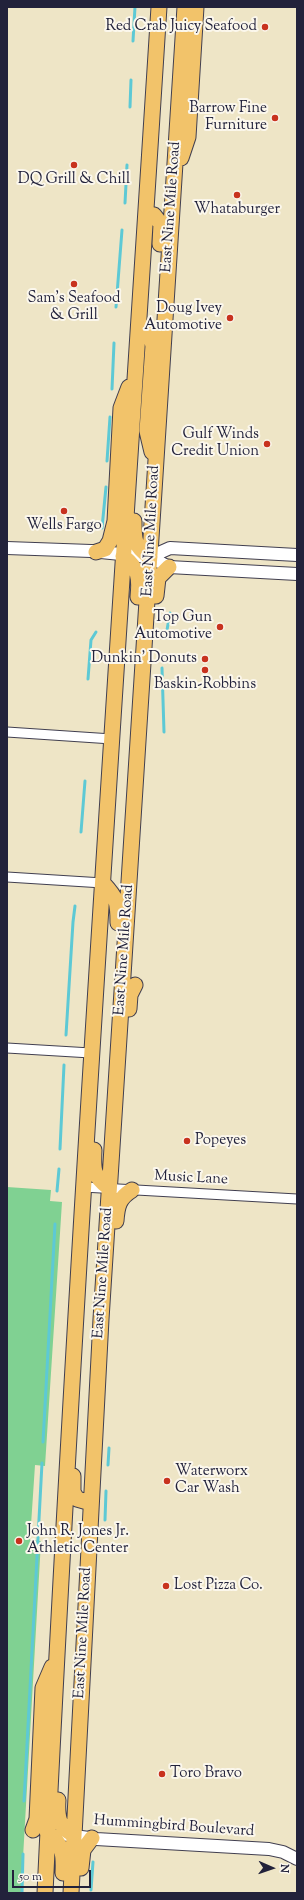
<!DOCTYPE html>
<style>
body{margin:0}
#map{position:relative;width:304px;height:1900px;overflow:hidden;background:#eee5c6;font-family:"Sorts Mill Goudy",serif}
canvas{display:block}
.frame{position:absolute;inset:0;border:8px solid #22223b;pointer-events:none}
.north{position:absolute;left:252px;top:1848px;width:40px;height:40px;-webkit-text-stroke:3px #fbf7ec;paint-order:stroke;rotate:92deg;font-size:11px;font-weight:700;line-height:16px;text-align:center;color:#22223b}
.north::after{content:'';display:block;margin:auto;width:14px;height:18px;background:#22223b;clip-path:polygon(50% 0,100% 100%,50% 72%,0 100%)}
.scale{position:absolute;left:12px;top:1870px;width:79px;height:18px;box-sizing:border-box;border:2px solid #22223b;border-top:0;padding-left:5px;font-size:12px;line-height:14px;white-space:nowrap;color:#22223b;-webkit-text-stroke:3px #fbf7ec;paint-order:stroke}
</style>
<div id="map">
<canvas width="304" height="1900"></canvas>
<div class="frame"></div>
<div class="north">N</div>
<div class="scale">50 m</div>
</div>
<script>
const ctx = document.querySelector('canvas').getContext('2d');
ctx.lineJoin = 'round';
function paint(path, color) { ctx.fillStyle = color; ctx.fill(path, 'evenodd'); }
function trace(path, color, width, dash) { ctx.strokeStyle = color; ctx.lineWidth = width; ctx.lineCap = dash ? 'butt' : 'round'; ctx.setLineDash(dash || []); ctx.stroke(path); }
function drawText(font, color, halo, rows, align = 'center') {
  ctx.font = font + ' "Sorts Mill Goudy",serif'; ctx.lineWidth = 4; ctx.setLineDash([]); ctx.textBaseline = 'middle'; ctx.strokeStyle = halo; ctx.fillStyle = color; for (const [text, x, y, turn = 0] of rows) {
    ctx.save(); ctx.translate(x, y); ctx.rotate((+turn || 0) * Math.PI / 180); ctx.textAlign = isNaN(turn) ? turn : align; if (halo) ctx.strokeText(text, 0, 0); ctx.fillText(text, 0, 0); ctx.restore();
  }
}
paint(new Path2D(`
 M 7,1187 L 51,1190 L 50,1201 L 62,1202 L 45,1466 L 35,1465 L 30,1540 L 41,1541 L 21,1893 L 7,1893 Z`), '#80d192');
trace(new Path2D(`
 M 133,41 L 135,7
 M 130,107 L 131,80
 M 125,203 L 127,165
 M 116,307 L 122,230
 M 112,389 L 114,343
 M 107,461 L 110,417
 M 102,528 L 106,487
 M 167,630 L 170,613
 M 162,668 L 164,732
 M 88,679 L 91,640 L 96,632
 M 81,832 L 85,781
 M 66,1035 L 73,922 L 75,906
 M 60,1149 L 64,1065
 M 57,1191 L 59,1169
 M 43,1442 L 55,1224
 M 108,1465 L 109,1448
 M 105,1520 L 106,1491
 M 24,1801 L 42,1463
 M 91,1890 L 93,1862
 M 22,1893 L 23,1854`), '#5dc9d5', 3);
const minor = new Path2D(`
 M 7,732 L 112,739
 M 7,877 L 103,883
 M 7,1048 L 91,1053
 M 83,1187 L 297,1199`);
const tertiary = new Path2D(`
 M 7,548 L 91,551 L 150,557 L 169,567 L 297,574
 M 150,557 L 170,548 L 297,555
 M 67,1835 L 96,1839 L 269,1849 L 283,1852 L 297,1859`);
const primary = new Path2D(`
 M 181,158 L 188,137 L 196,7
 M 154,215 L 161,224 L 160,244
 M 147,328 L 150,333 L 153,346 L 147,431 L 152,452
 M 134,521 C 134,540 134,546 150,557
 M 96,552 L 105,549 L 110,541 L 115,521 L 121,408 L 129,387
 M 123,556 C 139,569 140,577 138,597
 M 156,596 L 158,578 L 169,567
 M 103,883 C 117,898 118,902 118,923
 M 129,1009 L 130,995 L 135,985
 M 94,1150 C 93,1170 93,1176 109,1188
 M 116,1221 C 117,1206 119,1198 132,1190
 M 73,1476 L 73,1492 L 77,1499 L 91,1503
 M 58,1800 C 57,1816 58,1827 74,1835
 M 33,1830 L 37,1819 L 43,1688 L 52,1667
 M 47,1832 C 63,1844 64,1854 63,1873
 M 81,1868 L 83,1850 L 92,1838
 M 45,1893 C 75,1264 119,636 159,7
 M 71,1893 L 101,1319 L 185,7`);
trace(minor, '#413f50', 11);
trace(tertiary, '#413f50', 14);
trace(primary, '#413f50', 17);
trace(minor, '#fff', 9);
trace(tertiary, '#fff', 12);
trace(primary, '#f2c36a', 15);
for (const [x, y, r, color] of [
 [265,27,4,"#c8321e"],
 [275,118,4,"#c8321e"],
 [74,165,4,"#c8321e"],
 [237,195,4,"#c8321e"],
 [74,284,4,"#c8321e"],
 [230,318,4,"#c8321e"],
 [267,444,4,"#c8321e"],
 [64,511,4,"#c8321e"],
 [220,627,4,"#c8321e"],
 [205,659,4,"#c8321e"],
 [205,670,4,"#c8321e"],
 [187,1141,4,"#c8321e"],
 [167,1481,4,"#c8321e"],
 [19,1541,4,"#c8321e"],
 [166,1586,4,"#c8321e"],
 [162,1774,4,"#c8321e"]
]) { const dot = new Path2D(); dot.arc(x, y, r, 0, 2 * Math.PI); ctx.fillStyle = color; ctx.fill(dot); trace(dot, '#fbf7ec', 1.5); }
drawText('15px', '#22223b', '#fbf7ec', [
 ["Red Crab Juicy Seafood",257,27],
 ["Barrow Fine",267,109],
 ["Furniture",267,126],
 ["DQ Grill & Chill",74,180,"center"],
 ["Whataburger",237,210,"center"],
 ["Sam's Seafood",74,299,"center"],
 ["& Grill",74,316,"center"],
 ["Doug Ivey",222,309],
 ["Automotive",222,326],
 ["Gulf Winds",259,435],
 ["Credit Union",259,452],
 ["Wells Fargo",64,526,"center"],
 ["Top Gun",212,618],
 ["Automotive",212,635],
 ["Dunkin' Donuts",197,659],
 ["Baskin-Robbins",205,685,"center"],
 ["Popeyes",195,1141,"left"],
 ["Waterworx",175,1472,"left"],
 ["Car Wash",175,1489,"left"],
 ["John R. Jones Jr.",27,1532,"left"],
 ["Athletic Center",27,1549,"left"],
 ["Lost Pizza Co.",174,1586,"left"],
 ["Toro Bravo",170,1774,"left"]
], 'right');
drawText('15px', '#22223b', '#fbf7ec', [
 ["East Nine Mile Road",172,207,-86],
 ["East Nine Mile Road",152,531,-87],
 ["East Nine Mile Road",125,950,-86],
 ["Music Lane",191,1179,3],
 ["East Nine Mile Road",104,1273,-86],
 ["East Nine Mile Road",84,1633,-87],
 ["Hummingbird Boulevard",174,1827,4]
]);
</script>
